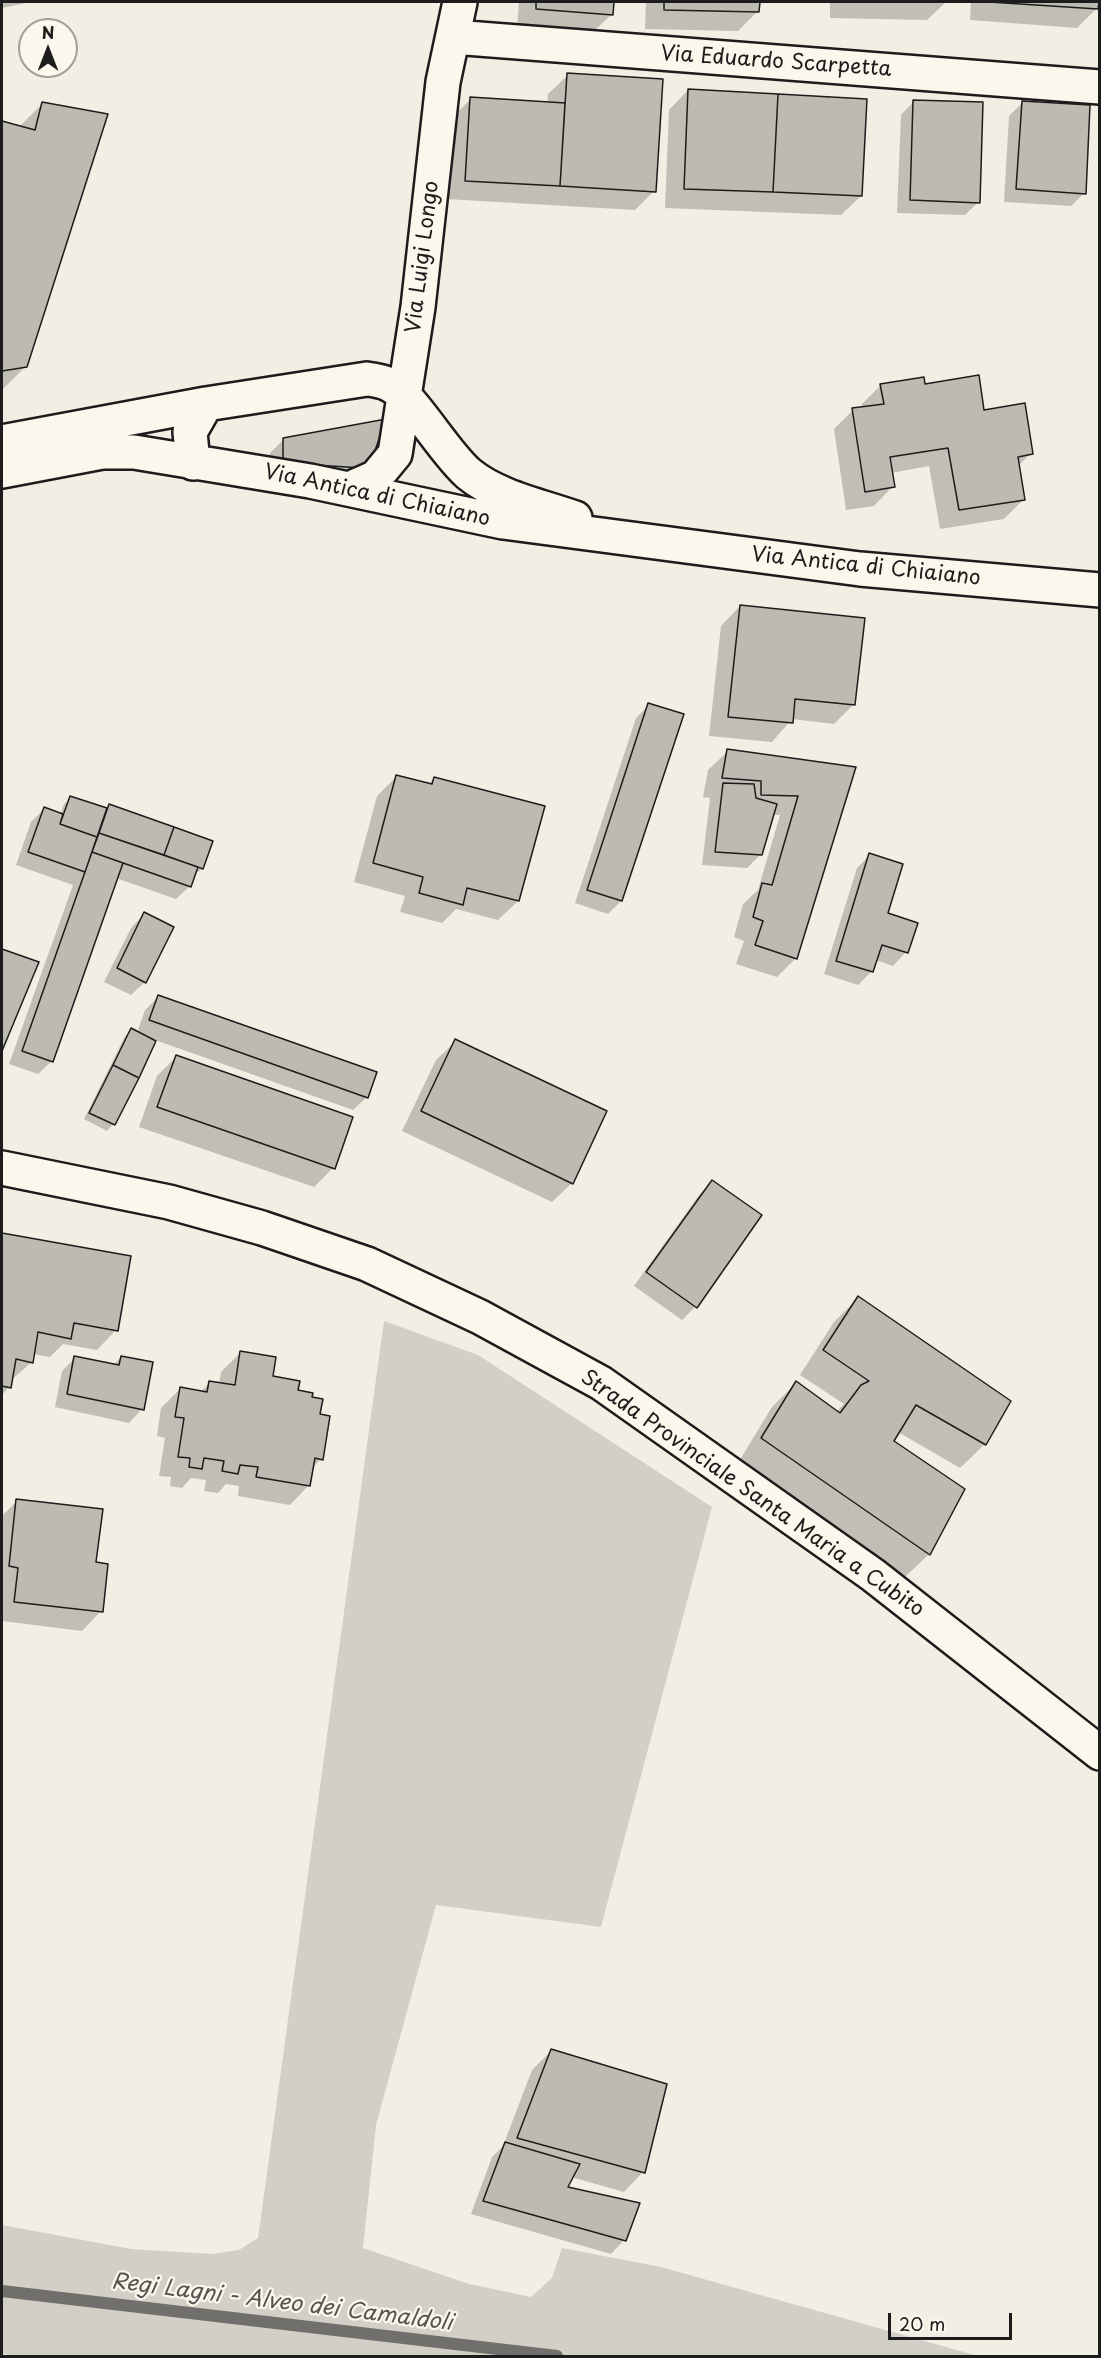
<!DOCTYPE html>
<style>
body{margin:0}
#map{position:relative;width:1101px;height:2358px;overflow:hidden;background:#f2eee4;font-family:"Playpen Sans",sans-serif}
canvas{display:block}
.frame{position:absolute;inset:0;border:3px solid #1c1c1c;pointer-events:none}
.north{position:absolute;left:18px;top:18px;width:60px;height:60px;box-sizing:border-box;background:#fbf7ec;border:2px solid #a29f99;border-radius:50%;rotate:0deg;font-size:16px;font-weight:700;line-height:24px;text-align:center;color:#1c1c1c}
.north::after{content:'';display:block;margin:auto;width:21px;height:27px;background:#1c1c1c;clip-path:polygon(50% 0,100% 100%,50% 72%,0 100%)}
.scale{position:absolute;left:888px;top:2313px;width:124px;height:27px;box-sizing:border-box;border:3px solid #1c1c1c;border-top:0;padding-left:8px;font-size:18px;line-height:21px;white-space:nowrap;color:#1c1c1c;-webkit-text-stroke:4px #fbf7ec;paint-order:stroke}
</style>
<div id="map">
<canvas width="1101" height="2358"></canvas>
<div class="frame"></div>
<div class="north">N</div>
<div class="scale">20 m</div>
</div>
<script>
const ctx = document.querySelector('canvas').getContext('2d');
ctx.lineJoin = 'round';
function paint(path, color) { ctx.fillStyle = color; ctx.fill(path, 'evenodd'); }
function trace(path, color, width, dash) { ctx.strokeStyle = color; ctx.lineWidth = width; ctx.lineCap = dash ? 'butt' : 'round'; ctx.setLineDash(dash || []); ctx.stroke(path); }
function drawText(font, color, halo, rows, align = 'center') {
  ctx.font = font + ' "Playpen Sans",sans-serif'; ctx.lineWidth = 4.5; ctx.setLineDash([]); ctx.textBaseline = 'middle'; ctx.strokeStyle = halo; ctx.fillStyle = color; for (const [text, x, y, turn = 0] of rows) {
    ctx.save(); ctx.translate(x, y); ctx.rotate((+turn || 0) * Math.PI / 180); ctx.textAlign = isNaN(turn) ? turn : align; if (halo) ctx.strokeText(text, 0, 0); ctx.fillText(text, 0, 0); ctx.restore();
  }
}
paint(new Path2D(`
 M 384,1321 L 478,1355 L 712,1507 L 601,1927 L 436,1905 L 376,2125 L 363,2248 L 469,2284 L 531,2297 L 552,2278 L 562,2248 L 661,2267 L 978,2356 L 15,2356 L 2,2354 L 2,2225 L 131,2249 L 212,2254 L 239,2250 L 258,2238 Z`), '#d2cfc6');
paint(new Path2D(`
 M 2,2 L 31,2 L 2,8 Z
 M 519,2 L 612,2 L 612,14 L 592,33 L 517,28 Z
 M 646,2 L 758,2 L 758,11 L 738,31 L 645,29 Z
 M 830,2 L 946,2 L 927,20 L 830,18 Z
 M 971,2 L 1097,2 L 1097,8 L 1077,28 L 970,20 Z
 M 568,75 L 654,191 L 635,210 L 446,199 L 451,118 L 471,99 L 547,104 L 548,94 Z
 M 688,90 L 861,196 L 841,215 L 665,208 L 669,110 Z
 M 914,101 L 978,202 L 965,215 L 897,213 L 901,115 Z
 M 1022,103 L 1084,193 L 1071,206 L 1004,202 L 1009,116 Z
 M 42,104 L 26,366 L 2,390 L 2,122 L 19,127 Z
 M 881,385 L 924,385 L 983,412 L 1031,453 L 1018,466 L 1024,499 L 1004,519 L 940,529 L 929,466 L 891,473 L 893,486 L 874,506 L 846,510 L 834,429 L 853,410 L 862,408 L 862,404 Z
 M 384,421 L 356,475 L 270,476 L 270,453 L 284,439 Z
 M 740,606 L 854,704 L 834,724 L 792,719 L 772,742 L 709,736 L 721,626 Z
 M 649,705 L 621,901 L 608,914 L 575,903 L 636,718 Z
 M 728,751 L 854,768 L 796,958 L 777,977 L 736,964 L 744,941 L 734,937 L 743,904 L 758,890 L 780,815 L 772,815 L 761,854 L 747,868 L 702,865 L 710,798 L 703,797 L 708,770 Z
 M 397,776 L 428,785 L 435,778 L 518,901 L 498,920 L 456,909 L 442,923 L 400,912 L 405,896 L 354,882 L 377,796 Z
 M 71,798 L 106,810 L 109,806 L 201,870 L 194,874 L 190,886 L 176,899 L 116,878 L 52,1061 L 38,1074 L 9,1064 L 73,885 L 16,865 L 31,822 L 44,809 L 60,815 L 64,804 ZM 54,820 L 97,836 L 53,823 Z
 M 870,855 L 886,914 L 906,952 L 893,966 L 876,960 L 872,971 L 858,985 L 824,974 L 857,868 Z
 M 144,914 L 145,982 L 131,995 L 104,982 L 131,928 Z
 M 2,950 L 37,963 L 2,1047 Z
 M 158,997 L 367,1097 L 353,1110 L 155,1040 L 113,1124 L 107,1131 L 84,1119 L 125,1036 L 132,1030 L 137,1033 L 145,1010 Z
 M 456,1041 L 572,1183 L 552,1202 L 402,1131 L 436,1060 Z
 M 176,1057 L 333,1168 L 314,1187 L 139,1127 L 157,1076 Z
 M 712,1181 L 695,1307 L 682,1320 L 634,1286 L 699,1195 Z
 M 2,1234 L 130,1257 L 116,1330 L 97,1350 L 63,1344 L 50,1357 L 33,1354 L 32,1362 L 10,1381 L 9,1387 L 2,1395 Z
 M 858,1298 L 985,1444 L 960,1468 L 898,1432 L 892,1442 L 929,1554 L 904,1578 L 738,1463 L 772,1407 L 796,1383 L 836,1412 L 844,1404 L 800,1375 L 834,1322 Z
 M 240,1353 L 271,1378 L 310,1398 L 319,1416 L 321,1459 L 312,1468 L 309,1485 L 290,1505 L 238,1496 L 239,1486 L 226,1484 L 218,1493 L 204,1491 L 206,1480 L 191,1478 L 182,1488 L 170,1486 L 171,1477 L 159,1476 L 165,1438 L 157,1436 L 161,1408 L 180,1389 L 200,1392 L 210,1383 L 219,1384 L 221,1372 Z
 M 121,1357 L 142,1409 L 129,1423 L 55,1407 L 62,1371 L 75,1358 L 114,1365 Z
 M 17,1501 L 95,1564 L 101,1611 L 82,1631 L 2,1621 L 2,1516 Z
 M 551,2051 L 643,2172 L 624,2192 L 571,2177 L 565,2189 L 624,2240 L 611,2254 L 471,2214 L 492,2157 L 503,2146 L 532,2070 Z`), '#0003');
trace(new Path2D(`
 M 2,2291 L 557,2356`), '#716f6b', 12);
const building = new Path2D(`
 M 536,2 L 614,2 L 613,15 L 536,9 Z
 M 664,2 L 760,2 L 759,12 L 664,10 Z
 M 989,2 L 1099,2 L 1098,9 Z
 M 567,73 L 663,79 L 656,192 L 560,186 Z
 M 688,89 L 778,94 L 773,192 L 684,189 Z
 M 778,94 L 867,99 L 862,196 L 773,192 Z
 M 470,97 L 565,103 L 560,186 L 465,181 Z
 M 913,100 L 983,102 L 980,203 L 910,200 Z
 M 1022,101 L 1090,105 L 1086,194 L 1016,189 Z
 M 42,102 L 108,114 L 27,367 L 2,371 L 2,121 L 35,130 Z
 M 979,375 L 984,410 L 1025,403 L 1033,454 L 1018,457 L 1025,500 L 959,510 L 948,448 L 890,457 L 895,487 L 865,492 L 852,408 L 884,404 L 880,384 L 924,377 L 925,384 Z
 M 386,419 L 371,462 L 363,468 L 283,463 L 283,438 Z
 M 740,605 L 865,618 L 855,705 L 795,699 L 793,723 L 728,717 Z
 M 648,703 L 684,714 L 622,901 L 587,890 Z
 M 727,749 L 856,767 L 797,959 L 755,945 L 763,921 L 753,917 L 762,883 L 772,885 L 798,796 L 761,795 L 761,781 L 722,778 Z
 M 396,775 L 432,784 L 434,777 L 545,806 L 519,901 L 467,888 L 463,905 L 419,893 L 423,877 L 373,863 Z
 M 723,783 L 754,784 L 756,798 L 777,804 L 762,855 L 715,852 Z
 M 70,796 L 107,808 L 97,837 L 60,824 Z
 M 109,804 L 174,827 L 164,855 L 99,833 Z
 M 44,807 L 63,814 L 60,824 L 97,837 L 85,872 L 28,852 Z
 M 174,827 L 213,841 L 203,869 L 164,855 Z
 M 99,833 L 198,867 L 191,887 L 92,852 Z
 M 92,852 L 123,863 L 53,1062 L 22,1051 Z
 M 869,853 L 903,864 L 888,913 L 918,923 L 908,953 L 882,945 L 873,972 L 836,961 Z
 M 144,912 L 174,927 L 146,983 L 117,968 Z
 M 2,949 L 39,962 L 2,1051 Z
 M 158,995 L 377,1072 L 368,1098 L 149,1020 Z
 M 131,1028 L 156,1041 L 139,1078 L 113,1065 Z
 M 455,1039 L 607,1111 L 573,1184 L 421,1111 Z
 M 176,1055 L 353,1117 L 335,1169 L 157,1107 Z
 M 113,1065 L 139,1078 L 115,1125 L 89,1113 Z
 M 712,1180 L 762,1215 L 697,1308 L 646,1272 Z
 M 2,1233 L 131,1256 L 118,1331 L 74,1323 L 71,1339 L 38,1332 L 33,1363 L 16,1359 L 11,1388 L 2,1386 Z
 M 858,1296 L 1011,1401 L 986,1445 L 916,1405 L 894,1441 L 965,1489 L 930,1555 L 761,1438 L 796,1381 L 840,1413 L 861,1385 L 869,1381 L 823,1350 Z
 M 240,1351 L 276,1357 L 273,1376 L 300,1381 L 298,1390 L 313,1393 L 312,1397 L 323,1399 L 320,1414 L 330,1416 L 323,1460 L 315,1458 L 310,1486 L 256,1477 L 258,1467 L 240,1465 L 238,1474 L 222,1471 L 224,1461 L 204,1458 L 202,1469 L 189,1467 L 190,1458 L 178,1457 L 184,1418 L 175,1417 L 180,1387 L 207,1392 L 209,1381 L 235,1385 Z
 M 74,1356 L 119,1365 L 121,1356 L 153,1362 L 144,1410 L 67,1394 Z
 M 16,1499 L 103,1509 L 96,1562 L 108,1564 L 103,1612 L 14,1602 L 18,1568 L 9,1566 Z
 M 551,2049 L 667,2084 L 645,2173 L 517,2138 Z
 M 505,2142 L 580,2164 L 568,2187 L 640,2203 L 626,2241 L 483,2201 Z`);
paint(building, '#bdbab1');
trace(building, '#1c1c1c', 1.5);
const minor = new Path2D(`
 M 453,37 L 1100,87
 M 2,442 L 206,404 L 367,379 C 375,380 383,381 390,385 C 412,395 444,453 469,474 C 497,497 541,506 575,518
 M 193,463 L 190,432 L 206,404
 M 2,471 L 102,452 L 134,452 L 310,481 L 503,522 L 860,569 L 1100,590
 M 349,489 L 376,477 L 395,454 L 418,307 L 443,82 L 460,2`);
const major = new Path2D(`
 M 2,1168 L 169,1202 L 262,1228 L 367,1264 L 480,1317 L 601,1383 L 873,1575 L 1100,1753`);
trace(minor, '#1c1c1c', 38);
trace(major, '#1c1c1c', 38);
trace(minor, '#fbf7ec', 33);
trace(major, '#fbf7ec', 33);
drawText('21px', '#1c1c1c', '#fbf7ec', [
 ["Via Eduardo Scarpetta",776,62,4],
 ["Via Luigi Longo",423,257,-83],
 ["Via Antica di Chiaiano",377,496,12],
 ["Via Antica di Chiaiano",866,567,6],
 ["Strada Provinciale Santa Maria a Cubito",752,1494,35]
]);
drawText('italic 22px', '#545351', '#fbf7ec', [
 ["Regi Lagni - Alveo dei Camaldoli",282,2303,7]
]);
</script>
